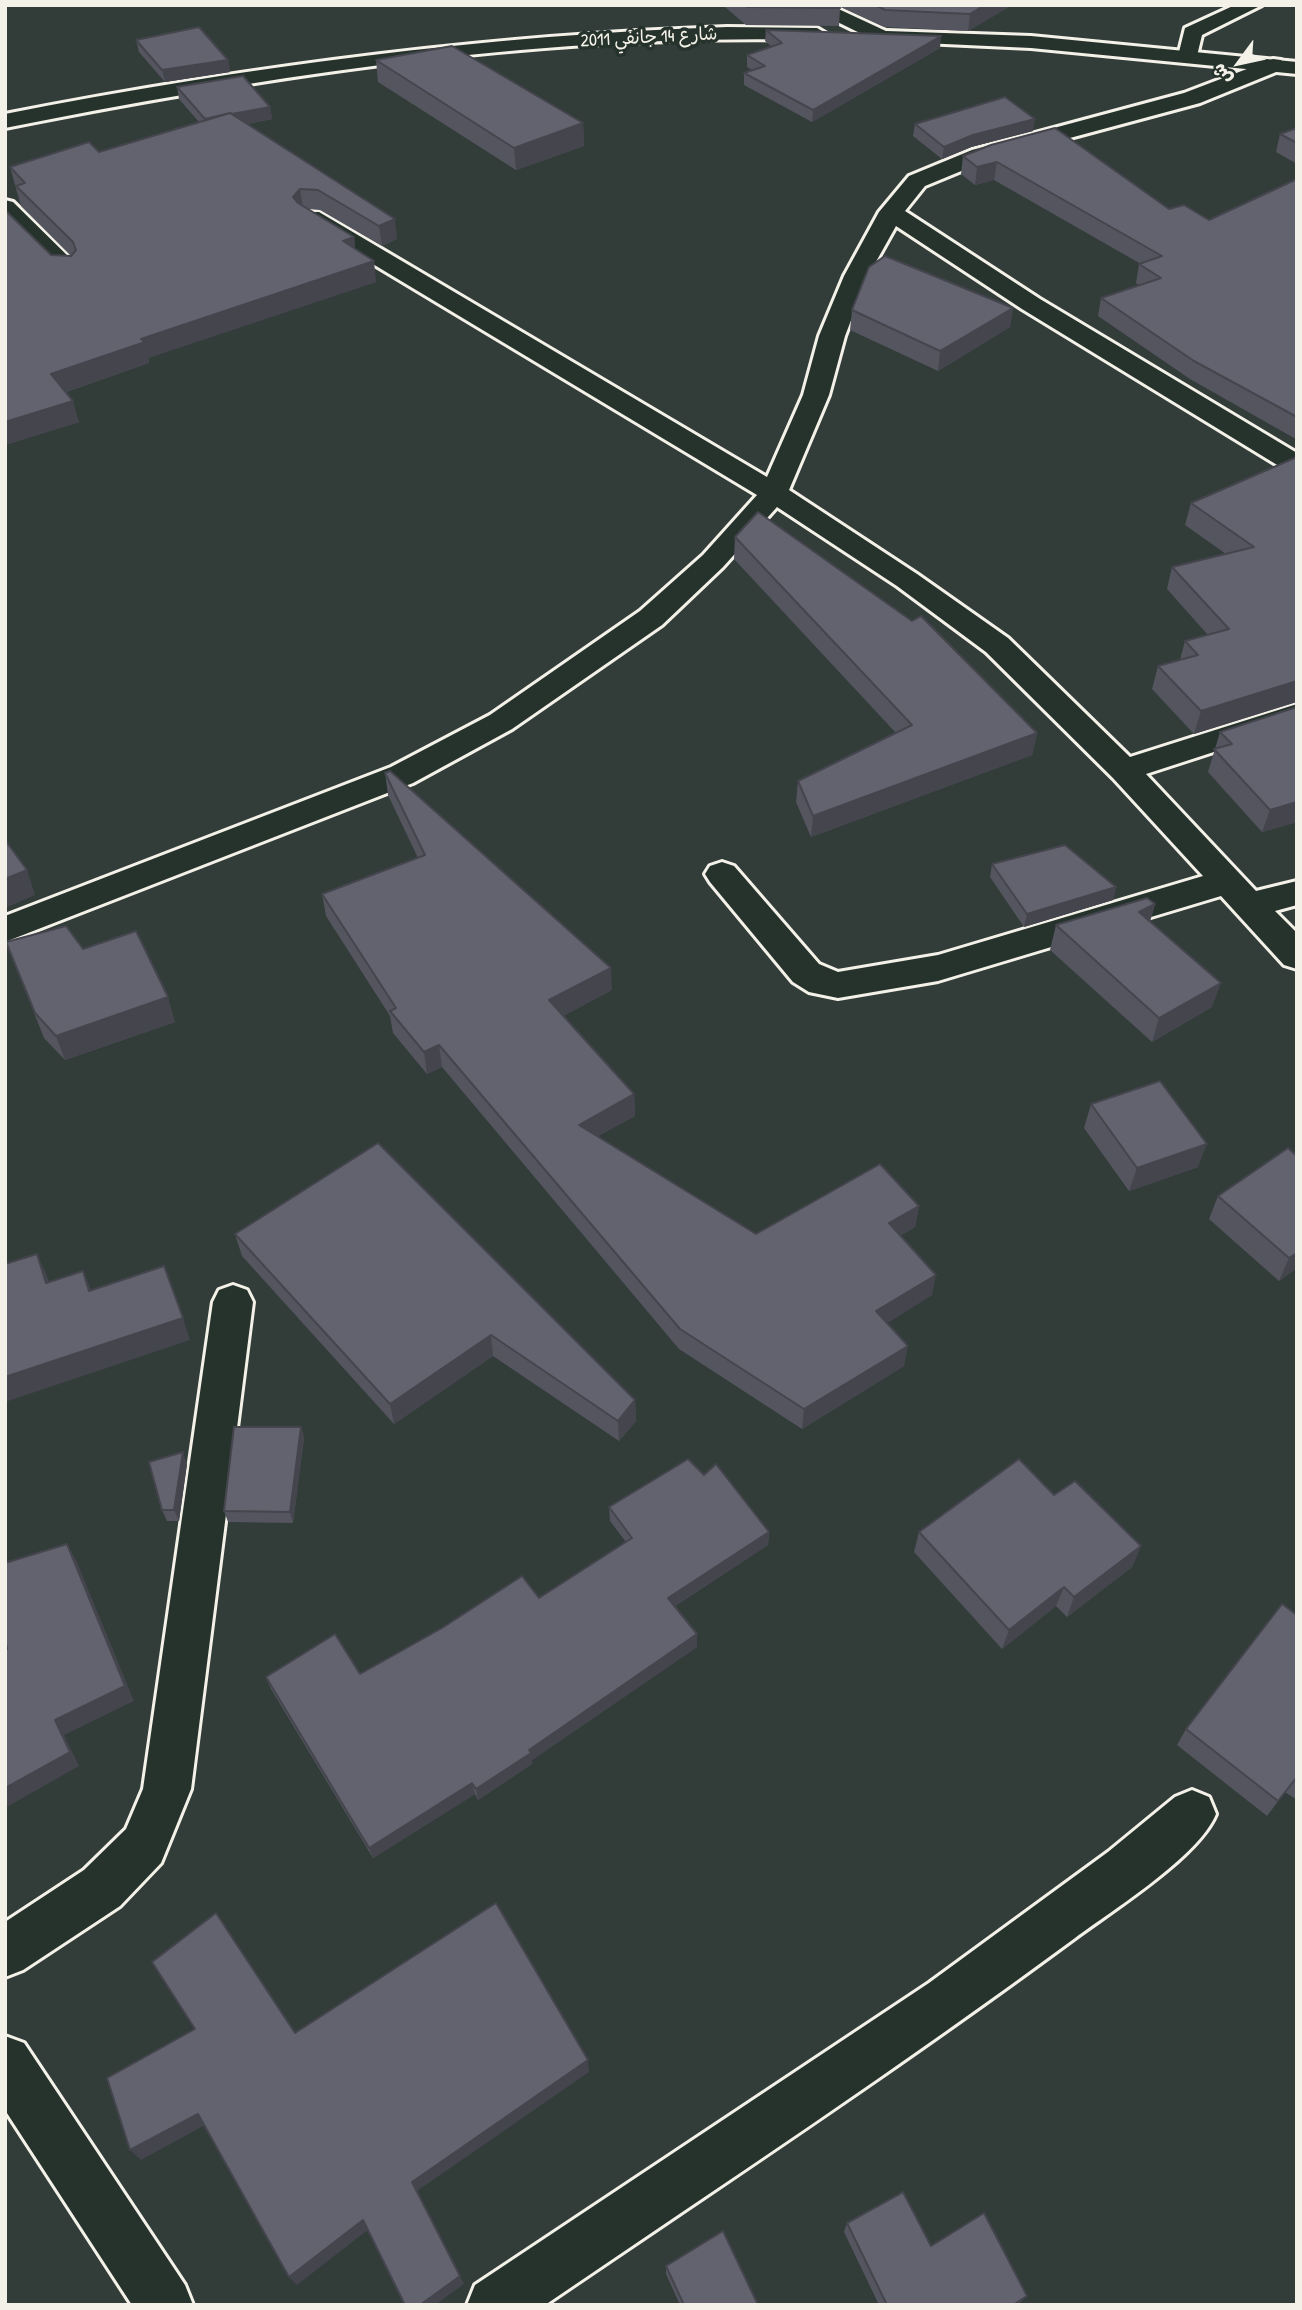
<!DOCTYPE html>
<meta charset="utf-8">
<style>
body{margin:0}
#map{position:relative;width:1302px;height:2310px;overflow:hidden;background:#323d3a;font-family:"Patrick Hand","Playpen Sans Arabic",sans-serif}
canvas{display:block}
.frame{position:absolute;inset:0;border:7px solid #f4f1e8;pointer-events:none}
.north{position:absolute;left:1204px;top:28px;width:70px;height:70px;-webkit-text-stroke:5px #26332d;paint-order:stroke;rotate:237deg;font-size:19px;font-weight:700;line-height:28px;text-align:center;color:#f4f1e8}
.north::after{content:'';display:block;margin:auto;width:24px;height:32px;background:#f4f1e8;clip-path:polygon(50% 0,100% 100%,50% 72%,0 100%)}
</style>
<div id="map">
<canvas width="1302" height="2310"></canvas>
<div class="frame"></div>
<div class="north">ش</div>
</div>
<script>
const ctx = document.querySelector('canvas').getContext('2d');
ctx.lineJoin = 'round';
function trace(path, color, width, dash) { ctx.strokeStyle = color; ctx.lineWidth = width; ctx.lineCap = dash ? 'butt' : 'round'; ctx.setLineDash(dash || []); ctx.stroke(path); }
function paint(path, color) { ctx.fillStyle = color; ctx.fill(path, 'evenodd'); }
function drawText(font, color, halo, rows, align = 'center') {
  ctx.font = font + ' "Patrick Hand","Playpen Sans Arabic",sans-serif'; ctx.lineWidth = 7; ctx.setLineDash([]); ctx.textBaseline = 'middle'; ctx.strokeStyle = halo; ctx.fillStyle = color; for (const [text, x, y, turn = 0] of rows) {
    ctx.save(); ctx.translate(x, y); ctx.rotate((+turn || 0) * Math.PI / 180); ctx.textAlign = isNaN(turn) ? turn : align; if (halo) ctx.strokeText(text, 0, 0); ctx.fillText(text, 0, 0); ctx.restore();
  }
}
const street = new Path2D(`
 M 803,5 L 830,5 L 888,32 L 891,36 L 888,40 L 874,40 Z
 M 1235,5 L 1262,5 L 1202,35 L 1196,60 L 1182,60 L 1178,56 L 1185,28 Z
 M 1273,59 L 1281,60 L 1284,65 L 1281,70 L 1200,103 L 988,160 L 925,186 L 905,211 L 1040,299 L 1297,453 L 1297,473 L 1287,471 L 1022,309 L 896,226 L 868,276 L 845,336 L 829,395 L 789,490 L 917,574 L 1008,638 L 1130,757 L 1297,704 L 1297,725 L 1146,774 L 1256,891 L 1297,881 L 1297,905 L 1275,911 L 1297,933 L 1297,969 L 1284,965 L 1221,896 L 938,981 L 838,998 L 809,992 L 793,982 L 710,882 L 705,874 L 710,866 L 722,862 L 734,866 L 819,964 L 838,972 L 938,955 L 1203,876 L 1113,778 L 986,652 L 897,586 L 777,507 L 723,567 L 662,625 L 512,729 L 413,783 L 5,942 L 5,916 L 391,767 L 490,715 L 640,611 L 703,555 L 757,495 L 303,222 L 299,217 L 303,212 L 319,212 L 767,477 L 803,395 L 819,336 L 844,276 L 879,212 L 909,176 L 972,150 L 1184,93 Z
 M 5,200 L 13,202 L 76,264 L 79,269 L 76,274 L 58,274 L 5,221 Z
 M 233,1285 L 247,1290 L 253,1302 L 191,1789 L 161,1863 L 120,1906 L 23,1970 L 5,1977 L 5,1922 L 84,1870 L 126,1829 L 143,1789 L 213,1302 L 219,1290 Z
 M 1192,1790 L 1209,1797 L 1216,1814 C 1199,1856 1113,1910 1075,1938 C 902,2066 723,2184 545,2305 L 467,2305 L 475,2285 L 929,1983 L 1108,1852 L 1175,1797 Z
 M 5,2036 L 24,2043 L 185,2285 L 193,2305 L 132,2305 L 5,2110 Z`);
const secondary = new Path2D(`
 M 727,27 L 817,28 L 827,34 L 817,40 C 545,33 271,75 5,128 L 5,114 C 244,67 484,35 727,27 Z
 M 887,31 L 1031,36 L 1297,62 L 1297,74 L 1031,48 L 880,41 L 877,37 L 880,33 Z`);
trace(street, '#f4f1e8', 6);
trace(secondary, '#f4f1e8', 6);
paint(street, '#26332d');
paint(secondary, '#26332d');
paint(new Path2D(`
 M 725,5 L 834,5 L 840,8 L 839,26 L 746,25 L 725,7 Z
 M 836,5 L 1012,5 L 968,31 L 884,27 Z
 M 766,30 L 940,48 L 812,122 L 744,85 L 744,73 L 752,70 L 747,67 L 747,55 L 772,47 L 765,41 Z
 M 136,40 L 228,60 L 230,72 L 165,82 L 139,52 Z
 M 376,60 L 583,123 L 584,146 L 516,170 L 378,82 Z
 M 177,87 L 270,107 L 272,119 L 247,124 L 397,239 L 382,246 L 320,210 L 308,209 L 354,237 L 355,249 L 376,282 L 148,358 L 149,363 L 66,392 L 79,422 L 5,445 L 5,210 L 51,255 L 71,256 L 21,206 L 10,167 L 99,152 L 199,122 L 179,99 Z
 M 915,124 L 1033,131 L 971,147 L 942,159 L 913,136 Z
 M 1297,128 L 1297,164 L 1276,152 L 1280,134 Z
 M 991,145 L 1169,209 L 1209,220 L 1297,179 L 1297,437 L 1294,438 L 1190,379 L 1098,316 L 1101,298 L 1139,285 L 1136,283 L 1139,264 L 1141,264 L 994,180 L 975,185 L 961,174 L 963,156 Z
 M 1013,308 L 1010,327 L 938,371 L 850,330 L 852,310 Z
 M 1297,457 L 1297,702 L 1194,734 L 1152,689 L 1158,666 L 1180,660 L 1185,641 L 1208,635 L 1167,589 L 1172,567 L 1226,554 L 1185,525 L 1191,503 Z
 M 735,537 L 1037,733 L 1032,755 L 811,837 L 796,802 L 798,781 L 896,733 L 734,559 Z
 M 1297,707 L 1297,822 L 1262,832 L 1208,772 L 1220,732 Z
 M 385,773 L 612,990 L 563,1016 L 634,1094 L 635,1116 L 598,1136 L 756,1234 L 919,1206 L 915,1227 L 900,1236 L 932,1295 L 887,1323 L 904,1366 L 802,1429 L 679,1349 L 442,1067 L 427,1074 L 393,1033 L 390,1016 L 326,916 L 322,894 L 418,858 L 388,795 Z
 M 992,864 L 1116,887 L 1113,900 L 1024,927 L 990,877 Z
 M 1155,904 L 1150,922 L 1212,1007 L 1152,1042 L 1050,950 L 1056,925 Z
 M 6,942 L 175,1022 L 65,1060 L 44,1038 Z
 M 1091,1104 L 1198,1167 L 1129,1191 L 1084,1128 Z
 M 378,1143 L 635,1400 L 636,1421 L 619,1441 L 493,1356 L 394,1424 L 242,1256 L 235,1234 Z
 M 1297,1156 L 1297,1268 L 1279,1281 L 1209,1219 L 1218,1196 Z
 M 301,1427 L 304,1438 L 293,1523 L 228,1522 L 224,1511 Z
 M 187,1464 L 179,1521 L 167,1521 L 162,1510 Z
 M 704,1475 L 769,1532 L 768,1545 L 675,1606 L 697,1647 L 532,1760 L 532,1764 L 478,1800 L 475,1794 L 373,1858 L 271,1689 L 266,1677 L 360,1674 L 539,1598 L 626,1542 L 610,1521 L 609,1507 Z
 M 1054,1495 L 1141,1546 L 1132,1567 L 1067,1617 L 1056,1606 L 1002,1649 L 914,1552 L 919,1532 Z
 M 1297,1615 L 1297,1800 L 1285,1792 L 1267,1816 L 1177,1745 L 1186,1729 Z
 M 847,2223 L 931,2246 L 1027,2296 L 1017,2305 L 879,2305 L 844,2232 Z
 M 666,2266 L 758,2305 L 680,2305 L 666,2274 Z`), '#55555f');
paint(new Path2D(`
 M 985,5 L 1012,5 L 968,31 L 970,14 Z
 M 941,36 L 940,48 L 812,122 L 813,110 Z
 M 228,60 L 230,72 L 165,82 L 162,70 Z
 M 270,107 L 272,119 L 207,131 L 205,119 Z
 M 1035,119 L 1033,131 L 971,147 L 942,159 L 944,147 L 973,135 Z
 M 583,123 L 584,146 L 516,170 L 514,148 Z
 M 997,162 L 994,180 L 975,185 L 977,167 Z
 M 300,189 L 303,209 L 293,197 Z
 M 395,219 L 397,239 L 382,246 L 379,226 Z
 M 354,237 L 356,257 L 343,241 Z
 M 374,261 L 376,282 L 148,358 L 149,363 L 56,395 L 51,374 L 141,339 Z
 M 1013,308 L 1010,327 L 938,371 L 940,351 Z
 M 73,401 L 79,422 L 5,445 L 5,422 Z
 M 1297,681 L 1296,702 L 1194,734 L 1201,711 Z
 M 1037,733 L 1032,755 L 811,837 L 813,816 Z
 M 1297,802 L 1297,822 L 1262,832 L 1270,810 Z
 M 27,870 L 35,895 L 5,908 L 5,879 Z
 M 1116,887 L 1113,900 L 1024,927 L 1027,914 Z
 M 1155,904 L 1147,929 L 1139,912 Z
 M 611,968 L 612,990 L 550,1023 L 549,1000 Z
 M 1221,983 L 1212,1007 L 1152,1042 L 1159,1018 Z
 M 168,997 L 175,1022 L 65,1060 L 56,1036 Z
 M 439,1045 L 442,1067 L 427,1074 L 424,1052 Z
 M 634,1094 L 635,1116 L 580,1146 L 579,1125 Z
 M 1207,1144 L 1198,1167 L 1129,1191 L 1137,1168 Z
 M 919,1206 L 915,1227 L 885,1245 L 889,1223 Z
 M 1297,1253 L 1297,1268 L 1279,1281 L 1289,1258 Z
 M 37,1254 L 47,1276 L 55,1304 L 46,1283 Z
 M 83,1271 L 92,1292 L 89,1291 Z
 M 936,1275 L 932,1295 L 873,1332 L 876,1311 Z
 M 183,1318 L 190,1340 L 5,1402 L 5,1377 Z
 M 491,1335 L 493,1356 L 394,1424 L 390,1404 Z
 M 908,1346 L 904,1366 L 802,1429 L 804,1409 Z
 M 635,1400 L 636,1421 L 619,1441 L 618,1421 Z
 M 301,1427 L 304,1438 L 293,1523 L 290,1512 Z
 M 183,1452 L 187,1464 L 179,1521 L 174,1510 Z
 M 769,1532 L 768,1545 L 668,1610 L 668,1598 Z
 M 67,1544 L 76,1560 L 134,1701 L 64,1735 L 79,1766 L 5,1808 L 5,1788 L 55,1720 Z
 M 1141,1546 L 1132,1567 L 1067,1617 L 1074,1597 Z
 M 1064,1587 L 1056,1606 L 1002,1649 L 1009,1630 Z
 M 697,1634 L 697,1647 L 532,1760 L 532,1764 L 478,1800 L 476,1789 L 529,1750 Z
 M 472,1783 L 475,1794 L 373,1858 L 369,1848 Z
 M 588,2060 L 589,2072 L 417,2191 L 412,2182 Z
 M 198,2114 L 207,2124 L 141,2160 L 130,2150 Z
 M 363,2220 L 369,2229 L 297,2285 L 289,2277 Z
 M 460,2276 L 464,2284 L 435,2305 L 420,2305 Z`), '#45454e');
const building = new Path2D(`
 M 744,5 L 834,5 L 840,8 L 747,7 Z
 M 875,5 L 985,5 L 970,14 L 885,10 Z
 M 199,27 L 228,60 L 162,70 L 136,40 Z
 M 766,30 L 941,36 L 813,110 L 744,73 L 765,66 L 747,55 L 782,43 Z
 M 452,46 L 583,123 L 514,148 L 376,60 Z
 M 243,76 L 270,107 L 232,114 L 230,113 L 205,119 L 177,87 Z
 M 1005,97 L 1035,119 L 973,135 L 944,147 L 915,124 Z
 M 230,113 L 395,219 L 379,226 L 318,190 L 300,189 L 293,197 L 298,203 L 354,237 L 343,241 L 374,261 L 141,339 L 145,342 L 51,374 L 73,401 L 5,422 L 5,210 L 51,255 L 71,256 L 76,250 L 73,242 L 16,186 L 25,183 L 10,167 L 89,142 L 99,152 Z
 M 1055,128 L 1169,209 L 1184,205 L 1209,220 L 1297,179 L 1297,417 L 1194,361 L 1101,298 L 1161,278 L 1139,264 L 1162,256 L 997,162 L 977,167 L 963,156 L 991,145 Z
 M 1297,128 L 1297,143 L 1280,134 Z
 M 885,256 L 1013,308 L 940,351 L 852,310 L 869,267 Z
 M 1297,457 L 1297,681 L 1201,711 L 1158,666 L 1198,655 L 1185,641 L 1229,629 L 1172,567 L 1254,547 L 1191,503 Z
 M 758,512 L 912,621 L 921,616 L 1037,733 L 813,816 L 798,781 L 912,725 L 735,537 Z
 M 1297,707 L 1297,802 L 1270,810 L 1214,749 L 1232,744 L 1220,732 Z
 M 390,771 L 611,968 L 549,1000 L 634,1094 L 579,1125 L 756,1234 L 880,1164 L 919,1206 L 889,1223 L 936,1275 L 876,1311 L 908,1346 L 804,1409 L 680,1329 L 439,1045 L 424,1052 L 390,1011 L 396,1008 L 322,894 L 425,855 L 385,773 Z
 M 5,840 L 27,870 L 5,879 Z
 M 1065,845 L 1116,887 L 1027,914 L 992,864 Z
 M 1147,898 L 1155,904 L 1139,912 L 1221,983 L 1159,1018 L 1056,925 Z
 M 66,926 L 83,949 L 136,931 L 168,997 L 56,1036 L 35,1013 L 6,942 Z
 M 1160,1081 L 1207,1144 L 1137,1168 L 1091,1104 Z
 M 378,1143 L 635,1400 L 618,1421 L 491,1335 L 390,1404 L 235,1234 Z
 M 1288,1148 L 1297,1156 L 1297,1253 L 1289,1258 L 1218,1196 Z
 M 37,1254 L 46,1283 L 83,1271 L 89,1291 L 164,1266 L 183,1318 L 5,1377 L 5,1264 Z
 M 234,1427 L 301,1427 L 290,1512 L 224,1511 Z
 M 183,1452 L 174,1510 L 162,1510 L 149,1462 Z
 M 688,1459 L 704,1475 L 716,1464 L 769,1532 L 668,1598 L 697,1634 L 529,1750 L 531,1753 L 476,1789 L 472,1783 L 369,1848 L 266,1677 L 335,1634 L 360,1674 L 442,1628 L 522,1576 L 539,1598 L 632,1538 L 609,1507 Z
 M 1019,1459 L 1054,1495 L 1075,1481 L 1141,1546 L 1074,1597 L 1064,1587 L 1009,1630 L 919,1532 Z
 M 67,1544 L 125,1686 L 55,1720 L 70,1752 L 5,1788 L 5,1650 L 7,1649 L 5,1638 L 5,1563 Z
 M 1282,1604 L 1297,1615 L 1297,1777 L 1278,1801 L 1186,1729 Z
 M 496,1903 L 588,2060 L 412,2182 L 460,2276 L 420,2305 L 405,2305 L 363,2220 L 289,2277 L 198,2114 L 130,2150 L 107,2078 L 195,2029 L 152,1962 L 216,1913 L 295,2033 Z
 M 903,2192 L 931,2246 L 984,2213 L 1027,2296 L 1013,2305 L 887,2305 L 847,2223 Z
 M 723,2231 L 758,2305 L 684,2305 L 666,2266 Z`);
paint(building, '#63636f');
trace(building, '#45454e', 2);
drawText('18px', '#f4f1e8', '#26332d', [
 ["شارع 14 جانفي 2011",649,38,-3]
]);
</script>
